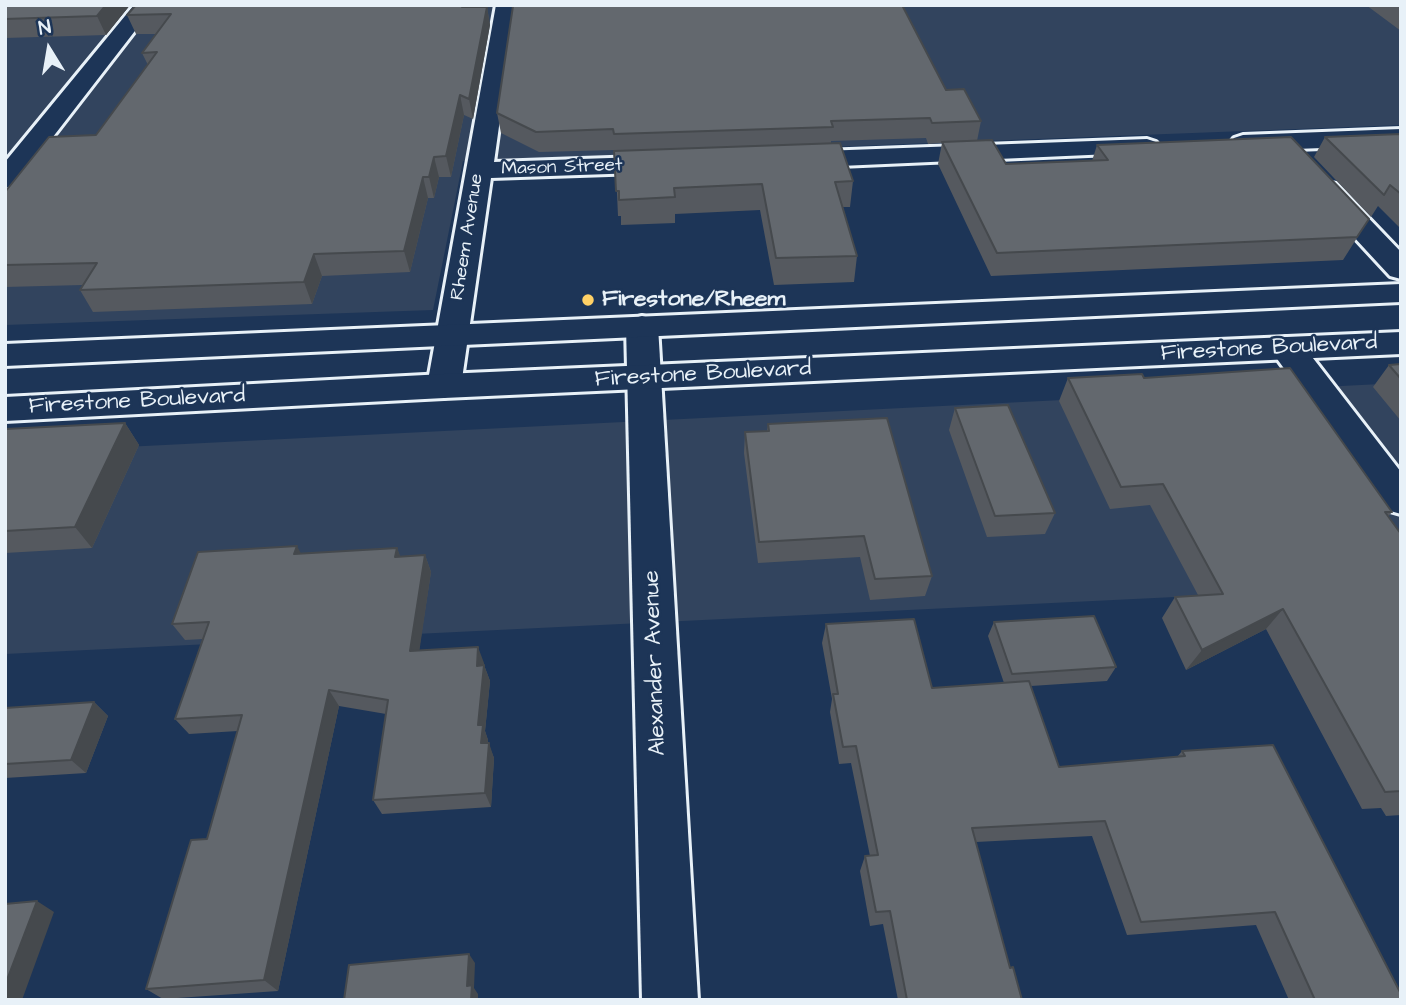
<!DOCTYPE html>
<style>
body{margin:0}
#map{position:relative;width:1406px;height:1005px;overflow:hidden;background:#1d3557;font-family:"Architects Daughter",sans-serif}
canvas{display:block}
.frame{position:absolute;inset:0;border:7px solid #e8f1f8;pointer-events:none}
.north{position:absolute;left:14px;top:14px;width:70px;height:70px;-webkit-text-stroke:5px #1d3557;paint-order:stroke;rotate:349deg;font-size:19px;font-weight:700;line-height:28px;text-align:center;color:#e8f1f8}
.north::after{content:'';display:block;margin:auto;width:24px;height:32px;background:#e8f1f8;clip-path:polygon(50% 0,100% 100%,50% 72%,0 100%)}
</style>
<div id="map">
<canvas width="1406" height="1005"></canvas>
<div class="frame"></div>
<div class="north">N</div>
</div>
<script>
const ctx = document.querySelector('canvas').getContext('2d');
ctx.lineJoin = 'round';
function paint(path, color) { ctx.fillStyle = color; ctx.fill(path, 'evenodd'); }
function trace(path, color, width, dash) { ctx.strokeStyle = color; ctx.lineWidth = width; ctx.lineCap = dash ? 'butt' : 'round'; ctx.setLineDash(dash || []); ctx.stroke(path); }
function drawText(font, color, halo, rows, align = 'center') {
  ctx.font = font + ' "Architects Daughter",sans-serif'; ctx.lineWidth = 5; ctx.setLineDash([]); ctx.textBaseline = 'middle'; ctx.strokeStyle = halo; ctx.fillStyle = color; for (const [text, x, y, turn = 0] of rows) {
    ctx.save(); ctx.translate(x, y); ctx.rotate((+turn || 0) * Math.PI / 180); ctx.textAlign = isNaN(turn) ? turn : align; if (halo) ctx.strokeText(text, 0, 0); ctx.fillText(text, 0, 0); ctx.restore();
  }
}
paint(new Path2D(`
 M 5,5 L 1401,5 L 1401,125 L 463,161 L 433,310 L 5,325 Z
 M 1401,383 L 1401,586 L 5,654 L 5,453 Z`), '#32445e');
const minor = new Path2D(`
 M 134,5 L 155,5 L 15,186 L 5,188 L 5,162 Z
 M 496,5 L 516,5 L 494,162 L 668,156 L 677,158 L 681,164 L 677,170 L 668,172 L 491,178 L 461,386 L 456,394 L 444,398 L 432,394 L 427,386 Z
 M 1401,129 L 1401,145 L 1243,151 L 1234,148 L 1230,143 L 1234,138 L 1243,135 Z
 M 1147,139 L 1156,142 L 1160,147 L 1156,152 L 795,168 L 786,166 L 782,160 L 786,154 L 795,152 Z
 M 1326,182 L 1336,184 L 1401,252 L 1401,279 L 1390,276 L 1316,196 L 1312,190 L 1316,184 Z
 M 1287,337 L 1299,340 L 1401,472 L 1401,514 L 1387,510 L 1275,356 L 1271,348 L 1275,340 Z`);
const tertiary = new Path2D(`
 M 642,316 L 653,319 L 658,326 L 698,1000 L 642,1000 L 626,326 L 631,319 Z`);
const primary = new Path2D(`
 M 1401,284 L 1401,302 L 5,366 L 5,344 Z
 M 1401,332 L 1401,354 L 444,398 L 5,421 L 5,397 L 444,374 Z`);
trace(minor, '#e8f1f8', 6);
trace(tertiary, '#e8f1f8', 6);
trace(primary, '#e8f1f8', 6);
paint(minor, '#1d3557');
paint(tertiary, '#1d3557');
paint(primary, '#1d3557');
paint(new Path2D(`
 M 5,5 L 130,5 L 106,35 L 5,38 Z
 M 1366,5 L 1401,5 L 1401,31 Z
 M 487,7 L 490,25 L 473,119 L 464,115 L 451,177 L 439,177 L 434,198 L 428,198 L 410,272 L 322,276 L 312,304 L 93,312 L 80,290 L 83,285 L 5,287 L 5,192 L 96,135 L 148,65 L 142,53 L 156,34 L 136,34 L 127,15 Z
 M 946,90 L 981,121 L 977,141 L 1006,164 L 1092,161 L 1097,145 L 1369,219 L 1343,260 L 991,276 L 938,164 L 942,143 L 928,144 L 926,138 L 831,141 L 831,143 L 853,181 L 850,207 L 843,207 L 857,256 L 854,282 L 774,285 L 760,210 L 675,214 L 675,223 L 621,225 L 621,216 L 618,216 L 615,150 L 539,152 L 501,133 L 497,113 Z
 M 1401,134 L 1401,229 L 1378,206 L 1371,217 L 1314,157 L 1325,137 Z
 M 1401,364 L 1401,421 L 1373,387 L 1389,365 Z
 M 1068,378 L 1144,378 L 1392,512 L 1388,517 L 1401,534 L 1401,815 L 1386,816 L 1381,808 L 1362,809 L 1266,629 L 1186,670 L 1162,618 L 1175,597 L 1198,595 L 1150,505 L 1110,509 L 1059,401 Z
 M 955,408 L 1055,513 L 1045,534 L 987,537 L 949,430 Z
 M 125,423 L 139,445 L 92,548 L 5,553 L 5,429 Z
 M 768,424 L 932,576 L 925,596 L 870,600 L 860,557 L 758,563 L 744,453 L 745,432 L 767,431 Z
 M 397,548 L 400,557 L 425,555 L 431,572 L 419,650 L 484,663 L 484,665 L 490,681 L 485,731 L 488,740 L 488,743 L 494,758 L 491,807 L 382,814 L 373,800 L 386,714 L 339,706 L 278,991 L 163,999 L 146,989 L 207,839 L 238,731 L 189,734 L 175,719 L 203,639 L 185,640 L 172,624 L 301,554 Z
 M 994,622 L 1116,667 L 1107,681 L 1031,686 L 1059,767 L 1177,757 L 1182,751 L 1401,1000 L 1289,1000 L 1256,925 L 1127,935 L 1092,836 L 976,842 L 1010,968 L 1022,1000 L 898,1000 L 883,924 L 870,926 L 860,871 L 865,856 L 870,856 L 851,763 L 839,764 L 830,712 L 832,699 L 822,643 L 826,624 L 932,688 L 1004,683 L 988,636 Z
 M 94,702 L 108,716 L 86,773 L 5,778 L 5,708 Z`), '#55595f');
paint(new Path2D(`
 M 106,5 L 130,5 L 106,35 L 97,16 Z
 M 487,7 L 490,25 L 473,119 L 469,99 Z
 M 460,95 L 464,115 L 451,177 L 446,156 Z
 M 434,157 L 439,177 L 434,198 L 429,177 Z
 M 423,177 L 428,198 L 410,272 L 404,251 Z
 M 314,254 L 322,276 L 312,304 L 304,282 Z
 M 125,423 L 139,445 L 92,548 L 75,527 Z
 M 297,546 L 306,563 L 294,554 Z
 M 397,548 L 404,565 L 395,557 Z
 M 425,555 L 431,572 L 417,667 L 410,651 Z
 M 1283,609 L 1266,629 L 1186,670 L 1202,650 Z
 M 478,647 L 484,663 L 482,682 L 477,666 Z
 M 484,665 L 490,681 L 485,731 L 488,740 L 487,758 L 481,743 L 478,725 Z
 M 329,690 L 339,706 L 278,991 L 264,980 Z
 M 94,702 L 108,716 L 86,773 L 71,760 Z
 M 489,743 L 494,758 L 491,807 L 485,793 Z
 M 37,901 L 54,912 L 22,1000 L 5,1000 L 5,985 Z
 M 469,954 L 475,963 L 474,988 L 478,994 L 478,1000 L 471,1000 L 467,986 Z`), '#45494d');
const building = new Path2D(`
 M 5,5 L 106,5 L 97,16 L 5,19 Z
 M 136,5 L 463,5 L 462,7 L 487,7 L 469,99 L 460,95 L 446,156 L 434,157 L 429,177 L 423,177 L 404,251 L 314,254 L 304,282 L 80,290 L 97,263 L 5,265 L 5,192 L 49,137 L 96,135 L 157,52 L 142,53 L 171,14 L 127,15 Z
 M 530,5 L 902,5 L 946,90 L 964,89 L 981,121 L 932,123 L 930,118 L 831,121 L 833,127 L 614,134 L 613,129 L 536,132 L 497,113 L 513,6 Z
 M 1401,134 L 1401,194 L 1390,185 L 1384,195 L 1325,137 Z
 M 1291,137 L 1369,219 L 1357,237 L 997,253 L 942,142 L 992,140 L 1006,164 L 1108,160 L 1097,145 Z
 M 840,143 L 853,181 L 835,182 L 857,256 L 776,258 L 762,184 L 674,188 L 675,197 L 619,200 L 619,191 L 616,191 L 614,151 Z
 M 1401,364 L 1401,379 L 1389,365 Z
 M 1290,368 L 1392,512 L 1385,512 L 1401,534 L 1401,791 L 1385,792 L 1283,609 L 1202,650 L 1175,597 L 1223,594 L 1163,484 L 1121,487 L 1068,378 L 1142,374 L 1144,378 Z
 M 1008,405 L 1055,513 L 995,516 L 955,408 Z
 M 887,418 L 932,576 L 875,579 L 864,536 L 759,542 L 745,432 L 769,431 L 768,424 Z
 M 125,423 L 75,527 L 5,531 L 5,429 Z
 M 297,546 L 294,554 L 397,548 L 395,557 L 425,555 L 410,651 L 478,647 L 477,666 L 484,665 L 478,725 L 483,725 L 481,743 L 489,743 L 485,793 L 373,800 L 388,700 L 329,690 L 264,980 L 146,989 L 191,840 L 207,839 L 242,715 L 175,719 L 209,622 L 172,624 L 198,552 Z
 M 1094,616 L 1116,667 L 1012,674 L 994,622 Z
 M 914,619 L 932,688 L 1029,681 L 1059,767 L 1185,756 L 1182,751 L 1273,745 L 1401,994 L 1401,1000 L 1315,1000 L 1275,912 L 1141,922 L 1105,821 L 972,828 L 1010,968 L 1013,967 L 1022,1000 L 907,1000 L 890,911 L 876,912 L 865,856 L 878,855 L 856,746 L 843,747 L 833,694 L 838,694 L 826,624 Z
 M 94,702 L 71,760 L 5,764 L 5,708 Z
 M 37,901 L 5,985 L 5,904 Z
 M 469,954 L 467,986 L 472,985 L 471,1000 L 344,1000 L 349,965 Z`);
paint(building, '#63686e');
trace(building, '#45494d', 2);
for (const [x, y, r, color] of [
 [588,300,7,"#ffd166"]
]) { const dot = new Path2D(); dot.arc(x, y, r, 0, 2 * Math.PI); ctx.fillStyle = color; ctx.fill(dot); trace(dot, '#1d3557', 2.5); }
drawText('19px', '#e8f1f8', '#1d3557', [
 ["Mason Street",562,168,-2],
 ["Rheem Avenue",468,237,-81]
]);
drawText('bold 23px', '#e8f1f8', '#1d3557', [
 ["Firestone/Rheem",602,300]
], 'left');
drawText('23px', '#e8f1f8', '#1d3557', [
 ["Firestone Boulevard",1269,349,-3],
 ["Firestone Boulevard",703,375,-3],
 ["Firestone Boulevard",137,402,-3],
 ["Alexander Avenue",656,663,-92]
]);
</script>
